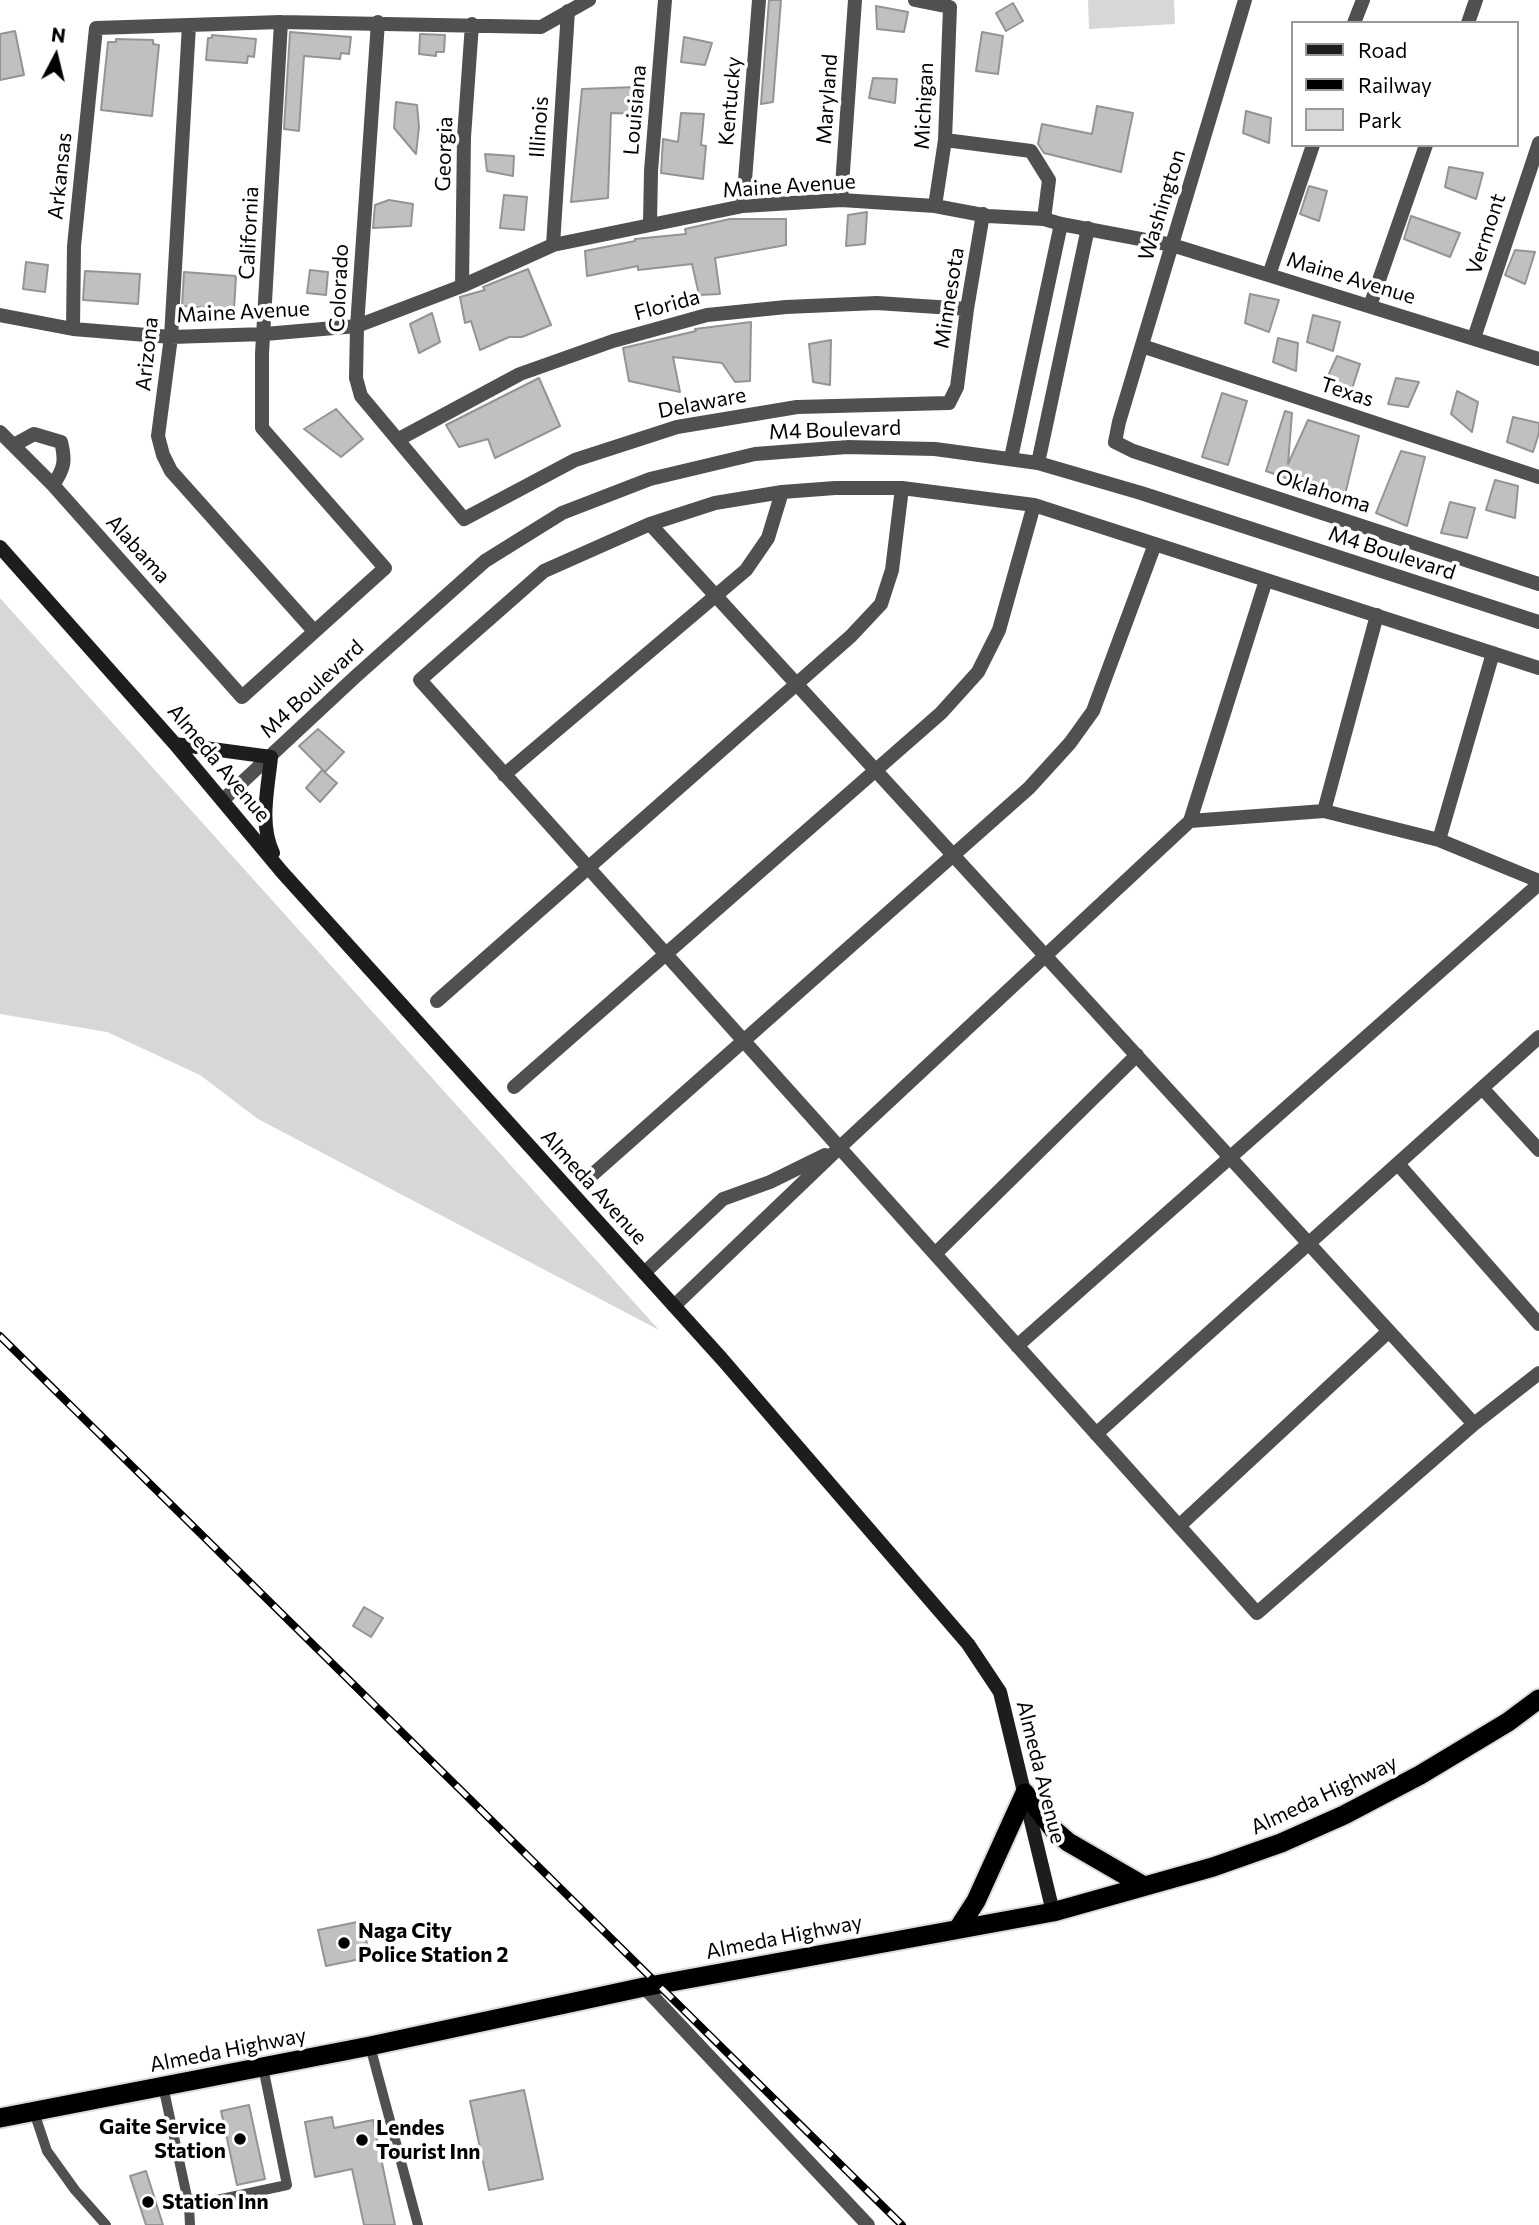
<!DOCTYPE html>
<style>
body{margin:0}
#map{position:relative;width:1539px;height:2225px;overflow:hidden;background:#fff;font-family:Commissioner,sans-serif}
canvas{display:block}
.legend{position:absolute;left:1291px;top:21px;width:228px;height:126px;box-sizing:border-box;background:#fff;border:2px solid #999;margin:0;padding:9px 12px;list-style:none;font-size:21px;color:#000}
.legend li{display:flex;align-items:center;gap:14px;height:35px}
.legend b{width:35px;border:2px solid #999}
.north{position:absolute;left:21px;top:21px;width:70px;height:70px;-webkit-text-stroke:5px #fff;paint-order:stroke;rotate:7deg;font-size:19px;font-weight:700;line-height:28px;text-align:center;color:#000}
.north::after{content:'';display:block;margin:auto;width:24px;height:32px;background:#000;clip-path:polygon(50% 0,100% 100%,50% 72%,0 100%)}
</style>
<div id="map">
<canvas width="1539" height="2225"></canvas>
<ul class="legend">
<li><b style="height:9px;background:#1d1d1d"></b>Road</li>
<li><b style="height:9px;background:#000"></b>Railway</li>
<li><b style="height:19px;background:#d7d7d7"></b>Park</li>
</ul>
<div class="north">N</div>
</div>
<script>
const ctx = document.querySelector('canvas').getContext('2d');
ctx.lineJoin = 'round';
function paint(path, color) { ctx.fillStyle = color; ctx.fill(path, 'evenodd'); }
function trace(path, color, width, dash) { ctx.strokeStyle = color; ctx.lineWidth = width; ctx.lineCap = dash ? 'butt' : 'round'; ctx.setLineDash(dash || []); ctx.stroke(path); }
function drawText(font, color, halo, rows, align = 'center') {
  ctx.font = font + ' Commissioner,sans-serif'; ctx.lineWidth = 7; ctx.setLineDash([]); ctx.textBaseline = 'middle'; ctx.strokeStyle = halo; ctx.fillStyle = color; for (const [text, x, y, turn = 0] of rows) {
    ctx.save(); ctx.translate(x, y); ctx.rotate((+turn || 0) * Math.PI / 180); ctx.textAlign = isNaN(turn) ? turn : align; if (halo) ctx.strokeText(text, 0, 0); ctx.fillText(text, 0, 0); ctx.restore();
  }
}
paint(new Path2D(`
 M 1088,0 L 1174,0 L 1175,24 L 1089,29 Z
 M 0,598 L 659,1330 L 258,1119 L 200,1075 L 107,1032 L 0,1014 Z`), '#d7d7d7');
const building = new Path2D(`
 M 769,0 L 781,0 L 773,102 L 761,104 Z
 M 1013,3 L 1023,21 L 1006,31 L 996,13 Z
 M 876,6 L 908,12 L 904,32 L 877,29 Z
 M 15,31 L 24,75 L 0,80 L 0,34 Z
 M 290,32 L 351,37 L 349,54 L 341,53 L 340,59 L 304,56 L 299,131 L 284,129 Z
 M 982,32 L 1003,36 L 998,74 L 976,71 Z
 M 420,34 L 445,35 L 444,52 L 436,52 L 436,56 L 419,54 Z
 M 212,35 L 256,39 L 254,57 L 248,56 L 247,63 L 206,60 L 208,38 L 212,38 Z
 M 684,37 L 712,43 L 705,65 L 681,62 Z
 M 116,39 L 153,40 L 153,44 L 159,45 L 152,116 L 101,110 L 108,42 L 116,42 Z
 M 873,78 L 897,79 L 895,103 L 869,98 Z
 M 636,87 L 640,114 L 611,113 L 608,198 L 571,202 L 582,89 Z
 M 396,102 L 417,105 L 419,127 L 416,154 L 394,128 Z
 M 1097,106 L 1133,113 L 1121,172 L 1044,153 L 1038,144 L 1042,124 L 1092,134 Z
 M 1246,111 L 1271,118 L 1269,143 L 1243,133 Z
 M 681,113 L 704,114 L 701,145 L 706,146 L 703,179 L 661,173 L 663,139 L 678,142 Z
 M 485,154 L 514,156 L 513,176 L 487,171 Z
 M 1449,167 L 1483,173 L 1476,199 L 1445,187 Z
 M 1309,186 L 1327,191 L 1319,221 L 1300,214 Z
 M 504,195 L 527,197 L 524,230 L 500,228 Z
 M 389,200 L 413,204 L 411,226 L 373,228 L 375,205 Z
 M 867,212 L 865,244 L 846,246 L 848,215 Z
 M 1411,216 L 1460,233 L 1450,257 L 1404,239 Z
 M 730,219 L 786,219 L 786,245 L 715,258 L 720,294 L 699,295 L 692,264 L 638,270 L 638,266 L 587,276 L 585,251 L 635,241 L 635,239 L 686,234 L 685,229 Z
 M 1515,250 L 1535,252 L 1525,284 L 1505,275 Z
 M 26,262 L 48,265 L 45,292 L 23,289 Z
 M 528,269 L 551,325 L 522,337 L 509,337 L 480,350 L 471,321 L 465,323 L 460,297 L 485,290 L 483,287 Z
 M 310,270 L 328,272 L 326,295 L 307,293 Z
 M 85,271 L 140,274 L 138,304 L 83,300 Z
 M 184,272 L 236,276 L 234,310 L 182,306 Z
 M 1250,294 L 1279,300 L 1269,332 L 1245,323 Z
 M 432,313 L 440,342 L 419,353 L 410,324 Z
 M 1313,315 L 1340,322 L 1333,351 L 1307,342 Z
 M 751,322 L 750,381 L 735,382 L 722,363 L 673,357 L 680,392 L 629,381 L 623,348 L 696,331 L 695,329 Z
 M 1278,338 L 1298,343 L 1296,371 L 1273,362 Z
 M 831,340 L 830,385 L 813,382 L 809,344 Z
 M 1337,356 L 1360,364 L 1351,392 L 1327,378 Z
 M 539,378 L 560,426 L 495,458 L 488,439 L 459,447 L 446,425 Z
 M 1396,378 L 1419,382 L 1408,407 L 1388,404 Z
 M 1457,391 L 1478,402 L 1472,432 L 1451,414 Z
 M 1222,393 L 1247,401 L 1228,465 L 1202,457 Z
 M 336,409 L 363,439 L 341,457 L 304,429 Z
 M 1285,411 L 1292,413 L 1288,464 L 1308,420 L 1359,436 L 1344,499 L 1266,471 Z
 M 1513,417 L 1539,423 L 1539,433 L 1533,452 L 1507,442 Z
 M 1401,451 L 1425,457 L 1407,526 L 1376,513 Z
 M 1495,480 L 1518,486 L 1515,518 L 1486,510 Z
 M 1450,502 L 1475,508 L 1467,538 L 1441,533 Z
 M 318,729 L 344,752 L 325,772 L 299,746 Z
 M 322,770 L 337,783 L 320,802 L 306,788 Z
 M 364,1607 L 383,1618 L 371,1637 L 353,1626 Z
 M 362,1921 L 370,1957 L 326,1966 L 318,1930 Z
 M 524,2090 L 543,2179 L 489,2190 L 470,2101 Z
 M 249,2105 L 265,2179 L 237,2185 L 221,2111 Z
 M 332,2117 L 334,2128 L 373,2120 L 395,2225 L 364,2225 L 352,2169 L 315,2177 L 305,2122 Z
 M 146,2171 L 163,2225 L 146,2225 L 130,2176 Z`);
paint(building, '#c0c0c0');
trace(building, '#949494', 2);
const trunk = new Path2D(`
 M 958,1929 L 976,1901 L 1025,1793 L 1053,1829 L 1068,1842 L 1144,1886
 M 0,2118 L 370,2046 L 644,1987 L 1053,1912 L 1213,1867 L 1281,1843 L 1344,1815 L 1420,1775 L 1508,1722 L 1539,1699`);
trace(trunk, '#dbdbdb', 23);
trace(new Path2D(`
 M 370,2046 L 418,2225
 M 163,2086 L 189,2206 L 287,2185 L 263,2067
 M 34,2112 L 47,2151 L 75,2190 L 106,2225
 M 189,2206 L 190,2225`), '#505050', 10);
trace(new Path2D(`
 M 915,0 L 950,7 L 945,140 L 935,206
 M 1245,0 L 1119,422 L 1115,442 L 1133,451 L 1539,584
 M 378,22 L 357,326 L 356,378 L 361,396 L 464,519 L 575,460 L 677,427 L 797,407 L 949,403 L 957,387 L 967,309 L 983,214
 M 1354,23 L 1363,0
 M 1468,23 L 1476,0
 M 189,25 L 171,337 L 158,436 L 163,455 L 171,471 L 314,631
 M 945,140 L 1031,151 L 1049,180 L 1044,219
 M 841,200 L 855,0
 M 743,206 L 759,0
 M 650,224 L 651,171 L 665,0
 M 553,245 L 568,11
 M 1269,275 L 1313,145
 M 462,286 L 464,137 L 472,24
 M 1370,306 L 1426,145
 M 0,315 L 73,329 L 171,337 L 265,334 L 357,326 L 462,286 L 553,245 L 743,206 L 841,200 L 935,206 L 988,216 L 1044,219 L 1061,224 L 1172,245 L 1539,359
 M 73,329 L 74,246 L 96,28 L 281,22 L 541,27 L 589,0
 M 1474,338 L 1539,143
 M 1142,346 L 1539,477
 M 0,432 L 53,485 L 242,697 L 385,568 L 262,428 L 262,354 L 281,22
 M 399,439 L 520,374 L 613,341 L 707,315 L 786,307 L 877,303 L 967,309
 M 14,445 L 34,434 L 61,442 C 66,461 64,469 53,485
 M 1011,458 L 1061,224
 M 1038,463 L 1088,228
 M 650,524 L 1474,1424
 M 1539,668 L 1034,505 L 902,488 L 835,488 L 782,492 L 715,503 L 650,524 L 544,571 L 420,680 L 1257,1613 L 1474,1424 L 1539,1373
 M 504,775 L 746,570 L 768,538 L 782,492
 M 1324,811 L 1377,615
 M 1190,821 L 1324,811 L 1439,840 L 1539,881
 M 1439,840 L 1493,653
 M 437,1001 L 851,636 L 881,604 L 892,570 L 902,488
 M 514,1087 L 941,713 L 978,672 L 999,630 L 1034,505
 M 1482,1088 L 1539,1150
 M 1398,1164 L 1539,1324
 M 592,1175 L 1029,788 L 1070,743 L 1093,711 L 1155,544
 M 935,1254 L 1137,1055
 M 644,1273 L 723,1199 L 770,1182 L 825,1155
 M 674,1306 L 839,1148 L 1190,821 L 1266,580
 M 1017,1346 L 1539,884
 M 1096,1434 L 1539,1037
 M 1179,1526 L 1389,1331
 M 644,1987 L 868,2225`), '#505050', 14);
trace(new Path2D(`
 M 223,800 L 355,677 L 485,561 L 562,513 L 650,479 L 755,454 L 847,447 L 935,449 L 1038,463 L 1141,493 L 1539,622`), '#505050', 14);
trace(new Path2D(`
 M 0,547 L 175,744 L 282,872 L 722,1359 L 968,1644 L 1000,1692 L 1053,1912
 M 175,744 L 271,757 C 268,788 259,824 273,853`), '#1d1d1d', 14);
trace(trunk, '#000', 19);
const rail = new Path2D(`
 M 0,1336 L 902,2225`);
trace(rail, '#000', 8);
trace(rail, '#fff', 5, [16]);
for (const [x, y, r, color] of [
 [344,1943,7,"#000"],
 [240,2139,7,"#000"],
 [362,2140,7,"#000"],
 [148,2202,7,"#000"]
]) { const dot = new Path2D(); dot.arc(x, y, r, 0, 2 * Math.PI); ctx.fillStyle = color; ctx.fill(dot); trace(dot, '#fff', 2.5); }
drawText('21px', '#000', '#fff', [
 ["Maryland",827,99,-86],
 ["Kentucky",730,101,-85],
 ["Michigan",924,106,-87],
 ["Louisiana",635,110,-85],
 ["Illinois",539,127,-86],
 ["Georgia",444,154,-88],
 ["Arkansas",60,176,-84],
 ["Maine Avenue",789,186,-4],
 ["Washington",1162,205,-73],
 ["California",249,233,-87],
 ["Vermont",1486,234,-72],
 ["Maine Avenue",1351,278,17],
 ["Colorado",339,288,-87],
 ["Minnesota",949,298,-81],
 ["Florida",667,305,-15],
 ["Maine Avenue",243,312,-3],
 ["Arizona",147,354,-84],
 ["Texas",1347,392,18],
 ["Delaware",702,403,-11],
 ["M4 Boulevard",835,430,-2],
 ["Oklahoma",1323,491,18],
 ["Alabama",138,549,48],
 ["M4 Boulevard",1392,553,18],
 ["M4 Boulevard",312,689,-43],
 ["Almeda Avenue",219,763,50],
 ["Almeda Avenue",594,1187,48],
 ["Almeda Avenue",1041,1772,76],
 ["Almeda Highway",1324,1795,-25],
 ["Almeda Highway",784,1937,-11],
 ["Almeda Highway",228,2050,-11]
]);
drawText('bold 21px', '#000', '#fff', [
 ["Naga City",358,1931],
 ["Police Station 2",358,1955],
 ["Gaite Service",226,2127,"right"],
 ["Station",226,2151,"right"],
 ["Lendes",376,2128],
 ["Tourist Inn",376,2152],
 ["Station Inn",162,2202]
], 'left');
</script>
